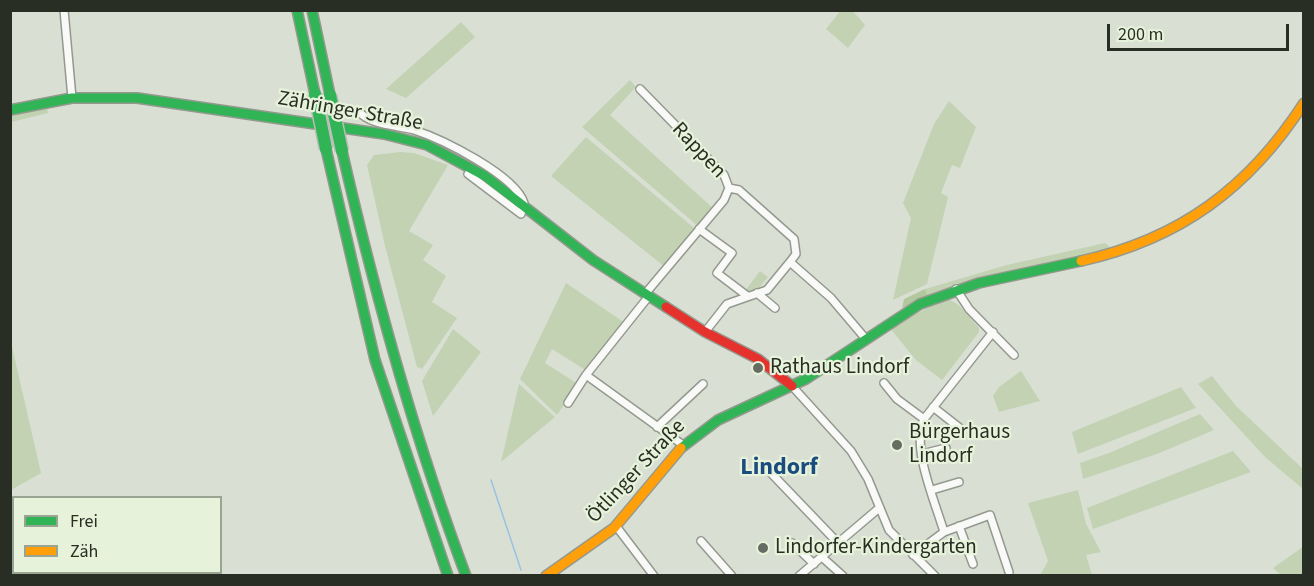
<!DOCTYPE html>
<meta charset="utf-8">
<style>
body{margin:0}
#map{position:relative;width:1314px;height:586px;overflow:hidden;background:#d9e0d3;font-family:"Source Sans 3",sans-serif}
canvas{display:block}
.frame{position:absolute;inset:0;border:12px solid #292e25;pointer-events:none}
.legend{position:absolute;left:12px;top:496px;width:210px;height:78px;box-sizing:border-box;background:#e6f3da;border:2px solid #9aa492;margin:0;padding:8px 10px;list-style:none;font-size:18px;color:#292e25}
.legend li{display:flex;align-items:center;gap:12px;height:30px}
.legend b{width:30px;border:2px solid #9aa492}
.scale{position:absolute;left:1107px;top:24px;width:182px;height:27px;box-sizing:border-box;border:3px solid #292e25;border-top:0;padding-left:8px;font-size:18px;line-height:21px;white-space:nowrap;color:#292e25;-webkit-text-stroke:4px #e6f3da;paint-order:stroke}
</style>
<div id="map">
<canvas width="1314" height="586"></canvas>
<div class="frame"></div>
<ul class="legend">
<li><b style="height:8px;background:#30b455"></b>Frei</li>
<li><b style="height:8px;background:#ff9f0a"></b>Zäh</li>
</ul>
<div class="scale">200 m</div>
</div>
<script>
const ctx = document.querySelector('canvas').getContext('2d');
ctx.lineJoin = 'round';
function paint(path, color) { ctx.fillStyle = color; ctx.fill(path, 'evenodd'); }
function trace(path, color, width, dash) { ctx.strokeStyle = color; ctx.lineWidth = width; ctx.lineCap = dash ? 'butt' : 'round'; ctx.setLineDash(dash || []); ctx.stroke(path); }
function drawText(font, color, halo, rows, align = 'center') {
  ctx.font = font + ' "Source Sans 3",sans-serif'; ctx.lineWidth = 4.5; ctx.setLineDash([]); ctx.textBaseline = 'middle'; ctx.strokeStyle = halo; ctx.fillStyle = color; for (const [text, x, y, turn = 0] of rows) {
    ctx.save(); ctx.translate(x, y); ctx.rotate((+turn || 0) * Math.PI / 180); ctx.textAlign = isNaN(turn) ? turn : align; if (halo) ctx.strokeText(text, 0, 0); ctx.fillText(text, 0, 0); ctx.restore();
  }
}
paint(new Path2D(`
 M 841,10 L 853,11 L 865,25 L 848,48 L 826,29 Z
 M 461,22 L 475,37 L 406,98 L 386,89 Z
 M 630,80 L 636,87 L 610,115 L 714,209 L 699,227 L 582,127 Z
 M 949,101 L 976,127 L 960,168 L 952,165 L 941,193 L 948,197 L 927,284 L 893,300 L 911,218 L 903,203 L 934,124 Z
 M 47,107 L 48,113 L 11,122 L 11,114 Z
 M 586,137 L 694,228 L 695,232 L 665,267 L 551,176 Z
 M 400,152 L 414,153 L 448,165 L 409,231 L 433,245 L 423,260 L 446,276 L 432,302 L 457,318 L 422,369 L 417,367 L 385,246 L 367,165 L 374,155 Z
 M 1105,243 L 1109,246 L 1108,251 L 928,297 L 925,289 L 1007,265 Z
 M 760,271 L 768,277 L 758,289 L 747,293 L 745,291 Z
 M 566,283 L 625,323 L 587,371 L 552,349 L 545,363 L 578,384 L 557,415 L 520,379 Z
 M 946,299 C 959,301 971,319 979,328 L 979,332 L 942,380 L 916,360 L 889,327 Z
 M 453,329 L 481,352 L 433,416 L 422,381 Z
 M 10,338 L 41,473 L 11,490 L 10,490 Z
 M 1021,371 L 1040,401 L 999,412 L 993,396 L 999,387 Z
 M 1212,376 L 1236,406 L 1303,469 L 1303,489 L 1265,457 L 1198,384 Z
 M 519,384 L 555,417 L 501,462 Z
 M 1181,387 L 1196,408 L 1078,454 L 1072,432 Z
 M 1200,414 L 1214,430 L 1157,454 L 1083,479 L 1080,463 L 1109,453 Z
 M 1233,451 L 1251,472 L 1093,529 L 1087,508 Z
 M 1078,490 L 1086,524 L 1101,552 L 1086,555 L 1092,575 L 1040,575 L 1048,561 L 1028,503 Z
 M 1303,547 L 1303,575 L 1281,575 L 1273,568 Z`), '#c2d2b3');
paint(new Path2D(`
 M 925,289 L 928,297 L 902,308 L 904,299 Z`), '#b3c89e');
trace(new Path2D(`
 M 491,480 L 521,570`), '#9bc0e2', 1.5);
const street = new Path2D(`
 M 64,10 L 72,98
 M 640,89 L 724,175 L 729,188
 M 358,111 C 372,126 396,125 414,130 C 442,139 515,175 524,203 L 521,214 L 468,174
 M 729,188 L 739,190 L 794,239 L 796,254 L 790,262
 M 699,229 L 732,253 L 717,273 L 746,295
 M 956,289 L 969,309 L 1014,355
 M 757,293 L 775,308
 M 645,294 L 724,200 L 729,188
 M 705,332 L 727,304 L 767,290 L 790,262 L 831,298 L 865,338
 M 586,375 L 683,445
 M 884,383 L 897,399 L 924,419
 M 792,386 L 851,451 L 868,479 L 889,530 L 935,576
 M 568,403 L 586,375 L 649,296
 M 933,407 L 961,429
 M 657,427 L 703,384
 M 922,454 L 946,448
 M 770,472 L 839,544
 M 932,490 L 959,482
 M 616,526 L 654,576
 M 959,526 L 973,564
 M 944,532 C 935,501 911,448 924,419 L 993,332
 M 701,541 L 732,576
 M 792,543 L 814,564
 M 913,555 L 944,532 L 990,515 L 1009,572
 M 823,558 L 843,576
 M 799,576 L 878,509`);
const fast = new Path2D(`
 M 297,10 L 315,94
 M 312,10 L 330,95
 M 10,110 L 72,98 L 137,98 L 384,134 L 427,145 L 485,176 L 593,260 L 666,307
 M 326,149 L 375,360 L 448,576
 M 342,151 C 375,295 414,437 466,576
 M 681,448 L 718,420 L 806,379 L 920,304 L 979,283 L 1081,261`);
const slow = new Path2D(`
 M 1081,261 C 1180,239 1249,188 1304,103
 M 546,576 L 614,528 L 681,448`);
const jam = new Path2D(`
 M 666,307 L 705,332 L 758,359 L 792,386`);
trace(street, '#94998f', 10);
trace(fast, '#94998f', 12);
trace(slow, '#94998f', 12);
trace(jam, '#94998f', 12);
trace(street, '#f9faf8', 7);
trace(fast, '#30b455', 9);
trace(slow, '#ff9f0a', 9);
trace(jam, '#e5322d', 9);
const fastBridge = new Path2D(`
 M 315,94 L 326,149
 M 330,95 L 342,151`);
trace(fastBridge, '#bbbeb8', 15, []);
trace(fastBridge, '#30b455', 12);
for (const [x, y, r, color] of [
 [758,368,6,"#676c62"],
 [897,445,6,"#676c62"],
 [763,548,6,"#676c62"]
]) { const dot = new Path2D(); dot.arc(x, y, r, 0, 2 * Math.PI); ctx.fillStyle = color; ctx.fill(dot); trace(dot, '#e6f3da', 2); }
drawText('21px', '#292e25', '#e6f3da', [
 ["Zähringer Straße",350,112,10],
 ["Rappen",698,151,47],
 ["Ötlinger Straße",637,472,-47]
]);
drawText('21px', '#292e25', '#e6f3da', [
 ["Rathaus Lindorf",770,368],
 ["Bürgerhaus",909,433],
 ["Lindorf",909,457],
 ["Lindorfer-Kindergarten",775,548]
], 'left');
drawText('bold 24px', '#1b4c7f', '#e6f3da', [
 ["Lindorf",779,469]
]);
</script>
